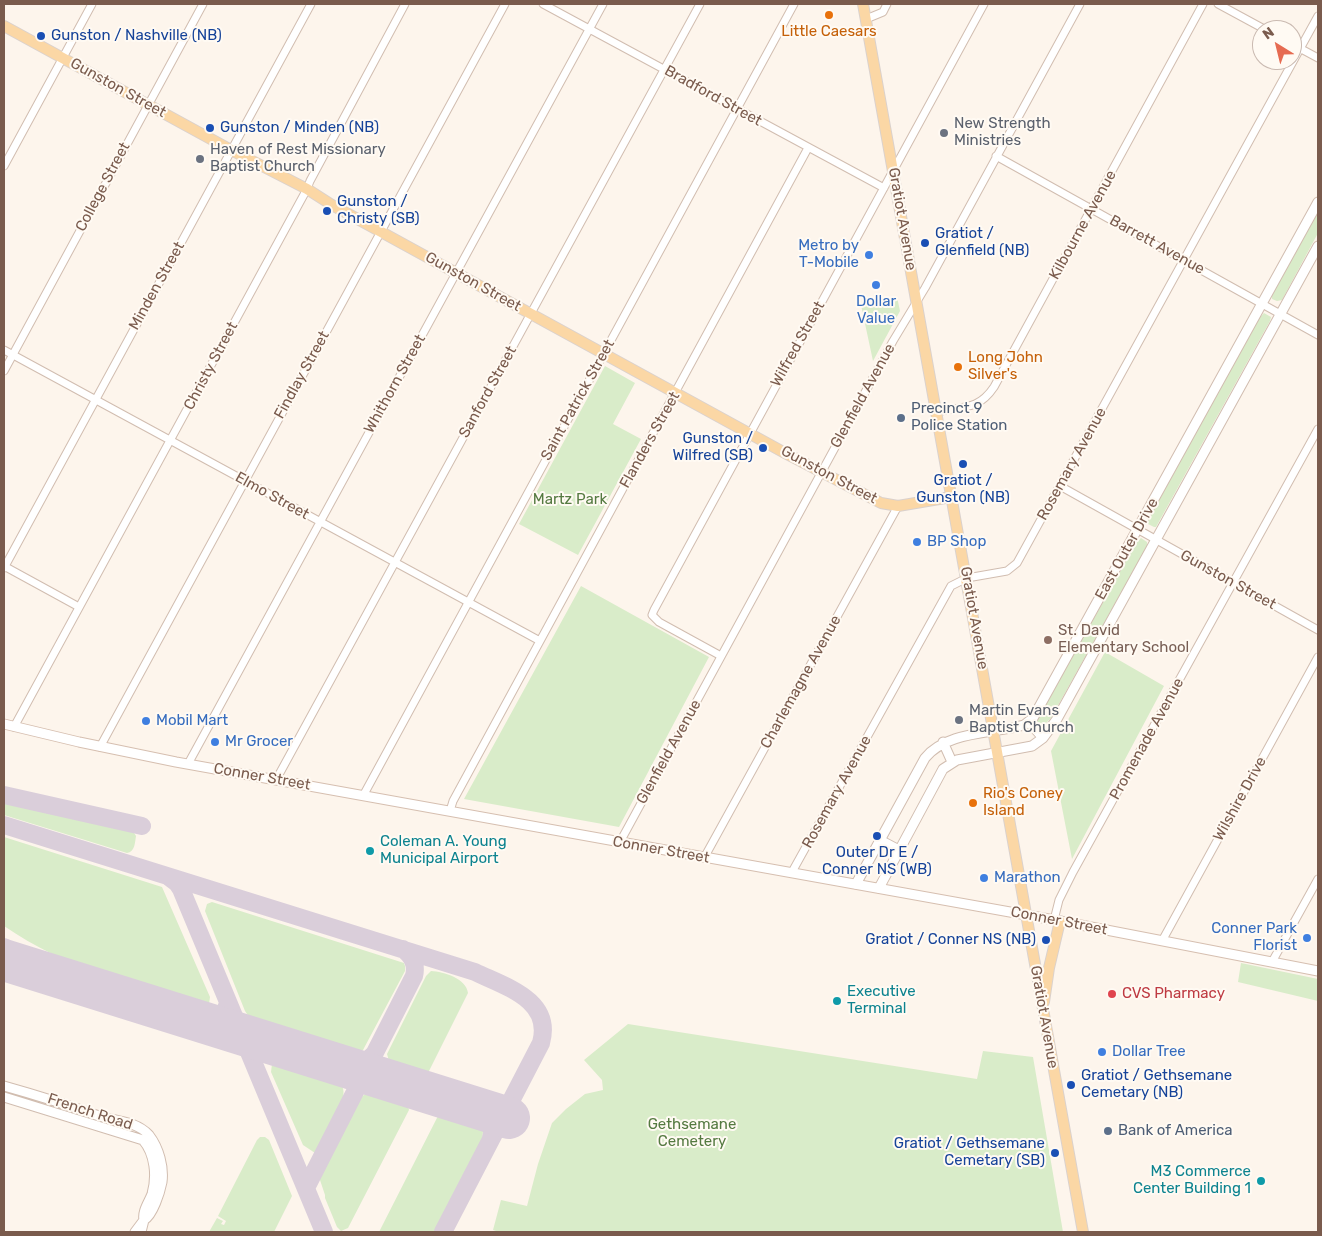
<!DOCTYPE html>
<style>
body{margin:0}
#map{position:relative;width:1322px;height:1236px;overflow:hidden;background:#fdf5ec;font-family:Rubik,sans-serif}
canvas{display:block}
.frame{position:absolute;inset:0;border:5px solid #7a5b4d;pointer-events:none}
.north{position:absolute;left:1252px;top:20px;width:50px;height:50px;box-sizing:border-box;background:#fffaf3;border:1px solid #cabab1;border-radius:50%;rotate:324deg;font-size:14px;font-weight:700;line-height:20px;text-align:center;color:#7a5b4d}
.north::after{content:'';display:block;margin:auto;width:18px;height:22px;background:#e66b51;clip-path:polygon(50% 0,100% 100%,50% 72%,0 100%)}
</style>
<div id="map">
<canvas width="1322" height="1236"></canvas>
<div class="frame"></div>
<div class="north">N</div>
</div>
<script>
const ctx = document.querySelector('canvas').getContext('2d');
ctx.lineJoin = 'round';
function paint(path, color) { ctx.fillStyle = color; ctx.fill(path, 'evenodd'); }
function trace(path, color, width, dash) { ctx.strokeStyle = color; ctx.lineWidth = width; ctx.lineCap = dash ? 'butt' : 'round'; ctx.setLineDash(dash || []); ctx.stroke(path); }
function drawText(font, color, halo, rows, align = 'center') {
  ctx.font = font + ' Rubik,sans-serif'; ctx.lineWidth = 4; ctx.setLineDash([]); ctx.textBaseline = 'middle'; ctx.strokeStyle = halo; ctx.fillStyle = color; for (const [text, x, y, turn = 0] of rows) {
    ctx.save(); ctx.translate(x, y); ctx.rotate((+turn || 0) * Math.PI / 180); ctx.textAlign = isNaN(turn) ? turn : align; if (halo) ctx.strokeText(text, 0, 0); ctx.fillText(text, 0, 0); ctx.restore();
  }
}
paint(new Path2D(`
 M 1318,211 L 1318,233 L 1282,300 L 1277,301 L 1272,299 L 1272,295 Z
 M 897,297 L 900,311 L 873,361 L 861,305 Z
 M 1264,313 L 1271,317 L 1270,321 L 1156,527 L 1154,527 L 1148,524 L 1147,522 L 1259,318 Z
 M 605,366 L 635,383 L 613,424 L 641,439 L 578,555 L 519,524 Z
 M 1141,538 L 1147,542 L 1147,546 L 1051,718 L 1042,727 L 1040,727 L 1037,722 L 1040,715 L 1136,543 Z
 M 581,586 L 709,657 L 619,827 L 464,799 Z
 M 1105,652 L 1164,686 L 1072,859 L 1051,751 Z
 M 4,801 L 133,831 L 136,836 C 135,842 135,852 127,853 L 4,815 Z
 M 4,837 L 162,887 L 210,997 L 209,1004 L 205,1008 C 134,986 65,968 4,926 Z
 M 212,902 L 404,963 L 405,966 L 405,971 L 363,1050 L 358,1053 L 350,1054 L 258,1025 L 258,1023 L 249,1017 L 245,1011 L 205,911 L 207,904 Z
 M 1241,963 L 1318,979 L 1318,1001 L 1238,982 Z
 M 431,971 C 444,972 466,978 468,993 L 429,1071 L 419,1075 L 393,1067 L 389,1061 L 387,1054 L 426,976 Z
 M 628,1024 L 977,1079 L 983,1051 L 1033,1057 L 1063,1232 L 499,1232 L 493,1230 L 501,1200 L 527,1206 L 538,1164 L 552,1123 L 566,1109 L 585,1094 L 603,1090 L 602,1080 L 584,1060 Z
 M 278,1061 L 336,1081 C 344,1085 345,1092 342,1100 L 315,1153 L 303,1145 L 271,1072 L 272,1064 Z
 M 368,1092 L 374,1092 L 407,1102 L 409,1110 L 348,1228 L 341,1231 L 337,1227 L 325,1198 L 325,1195 L 319,1177 L 360,1098 Z
 M 440,1112 L 474,1122 L 478,1125 L 483,1131 L 482,1142 L 435,1232 L 379,1232 Z
 M 260,1137 L 265,1137 L 269,1140 L 292,1196 L 274,1232 L 209,1232 L 217,1218 L 223,1221 L 221,1224 L 224,1225 L 226,1221 L 218,1216 L 257,1140 Z`), '#d9ecc9');
trace(new Path2D(`
 M 4,795 L 142,826
 M 4,825 L 475,972 C 506,987 553,1000 541,1043 L 443,1232
 M 169,877 L 177,883 L 181,889 L 324,1232
 M 4,947 L 25,961 L 55,977
 M 186,1017 C 204,1022 222,1027 228,1003
 M 332,1062 C 348,1066 362,1067 374,1054
 M 485,1111 C 494,1119 494,1127 491,1138
 M 306,1188 L 414,976 C 417,964 412,956 403,949`), '#daceda', 18);
trace(new Path2D(`
 M 4,960 L 509,1118`), '#daceda', 42);
const minor = new Path2D(`
 M 543,4 L 884,188
 M 1218,4 L 1266,30
 M 866,19 L 883,12 L 887,4
 M 1292,44 L 1318,58
 M 996,156 L 1318,335
 M 4,166 L 92,4
 M 4,350 L 540,641
 M 4,371 L 203,4
 M 936,412 C 962,406 978,411 994,387 L 1203,4
 M 1060,486 L 1318,630
 M 4,566 L 79,607
 M 4,568 L 311,4
 M 721,656 L 659,622 L 652,615 L 654,610 L 984,4
 M 14,727 L 307,189 L 310,181 L 405,4
 M 100,747 L 505,4
 M 188,764 L 603,4
 M 276,780 L 700,4
 M 363,796 L 794,4
 M 450,811 L 453,801 L 808,148
 M 620,842 L 893,341 L 925,288 L 1080,4
 M 704,858 L 898,506
 M 792,872 L 951,586 L 967,578 L 1007,571 L 1017,563 L 1318,16
 M 1054,920 L 1059,900 L 1073,872 L 1318,429
 M 1162,941 L 1318,657
 M 1272,962 L 1318,879`);
const tertiary = new Path2D(`
 M 1029,722 L 1043,738
 M 943,742 L 952,762
 M 880,840 L 899,850
 M 856,884 L 925,758 C 947,731 992,734 1024,725 L 1033,718 L 1318,202
 M 879,888 L 943,769 L 957,760 L 1032,746 L 1043,738 L 1057,719 L 1318,246
 M 4,1086 C 36,1095 68,1105 99,1116 C 116,1121 136,1121 149,1135 C 159,1148 164,1167 162,1182 C 160,1192 153,1215 144,1220
 M 4,1097 L 143,1140 C 155,1154 157,1176 152,1194 C 149,1202 142,1211 144,1220
 M 135,1232 L 144,1220 L 141,1232`);
const secondary = new Path2D(`
 M 4,724 L 79,742 L 176,762 L 1060,921 L 1318,971`);
const primary = new Path2D(`
 M 863,4 L 1083,1232
 M 4,26 L 231,150 L 307,189 L 332,205 L 785,453 L 881,503 L 898,506 L 951,497
 M 1044,1002 L 1049,968 L 1060,921`);
trace(minor, '#d1bdb0', 9);
trace(tertiary, '#d1bdb0', 11);
trace(secondary, '#d6bfb0', 11);
trace(primary, '#dad1cd', 12);
trace(minor, '#fff', 7);
trace(tertiary, '#fff', 9);
trace(secondary, '#fff', 9);
trace(primary, '#fbd7a5', 10);
for (const [x, y, r, color] of [
 [829,15,5,"#e8710a"],
 [41,36,5,"#1a4fb4"],
 [210,128,5,"#1a4fb4"],
 [944,133,5,"#6b7280"],
 [200,159,5,"#6b7280"],
 [327,211,5,"#1a4fb4"],
 [925,243,5,"#1a4fb4"],
 [869,255,5,"#3f7fe0"],
 [876,285,5,"#3f7fe0"],
 [958,367,5,"#e8710a"],
 [901,418,5,"#5c6f8a"],
 [763,448,5,"#1a4fb4"],
 [963,464,5,"#1a4fb4"],
 [917,542,5,"#3f7fe0"],
 [1048,640,5,"#8d6e63"],
 [959,720,5,"#6b7280"],
 [146,721,5,"#3f7fe0"],
 [215,742,5,"#3f7fe0"],
 [973,803,5,"#e8710a"],
 [877,836,5,"#1a4fb4"],
 [370,851,5,"#0f9aa8"],
 [984,878,5,"#3f7fe0"],
 [1307,938,5,"#3f7fe0"],
 [1046,940,5,"#1a4fb4"],
 [1112,994,5,"#e0444e"],
 [837,1001,5,"#0f9aa8"],
 [1102,1052,5,"#3f7fe0"],
 [1071,1085,5,"#1a4fb4"],
 [1108,1131,5,"#5c6f8a"],
 [1055,1153,5,"#1a4fb4"],
 [1261,1181,5,"#0f9aa8"]
]) { const dot = new Path2D(); dot.arc(x, y, r, 0, 2 * Math.PI); ctx.fillStyle = color; ctx.fill(dot); trace(dot, '#fffaf3', 2); }
drawText('15px', '#c56008', '#fffaf3', [
 ["Little Caesars",829,32,"center"],
 ["Long John",968,358],
 ["Silver's",968,375],
 ["Rio's Coney",983,794],
 ["Island",983,811]
], 'left');
drawText('15px', '#164399', '#fffaf3', [
 ["Gunston / Nashville (NB)",51,36],
 ["Gunston / Minden (NB)",220,128],
 ["Gunston /",337,202],
 ["Christy (SB)",337,219],
 ["Gratiot /",935,234],
 ["Glenfield (NB)",935,251],
 ["Gunston /",753,439,"right"],
 ["Wilfred (SB)",753,456,"right"],
 ["Gratiot /",963,481,"center"],
 ["Gunston (NB)",963,498,"center"],
 ["Outer Dr E /",877,853,"center"],
 ["Conner NS (WB)",877,870,"center"],
 ["Gratiot / Conner NS (NB)",1036,940,"right"],
 ["Gratiot / Gethsemane",1081,1076],
 ["Cemetary (NB)",1081,1093],
 ["Gratiot / Gethsemane",1045,1144,"right"],
 ["Cemetary (SB)",1045,1161,"right"]
], 'left');
drawText('15px', '#7a5b4d', '#fffaf3', [
 ["Gunston Street",118,88,29],
 ["Bradford Street",713,96,29],
 ["College Street",103,187,-62],
 ["Gratiot Avenue",902,219,80],
 ["Kilbourne Avenue",1083,225,-61],
 ["Barrett Avenue",1157,245,29],
 ["Gunston Street",473,282,29],
 ["Minden Street",157,286,-61],
 ["Wilfred Street",798,344,-61],
 ["Christy Street",211,366,-62],
 ["Findlay Street",302,375,-61],
 ["Whithorn Street",395,384,-61],
 ["Sanford Street",488,392,-61],
 ["Glenfield Avenue",863,396,-61],
 ["Saint Patrick Street",578,400,-61],
 ["Flanders Street",650,440,-61],
 ["Rosemary Avenue",1072,464,-61],
 ["Gunston Street",829,475,28],
 ["Elmo Street",272,496,29],
 ["East Outer Drive",1127,549,-61],
 ["Gunston Street",1228,580,29],
 ["Gratiot Avenue",974,618,80],
 ["Charlemagne Avenue",801,682,-61],
 ["Promenade Avenue",1147,739,-61],
 ["Glenfield Avenue",669,752,-61],
 ["Conner Street",262,777,10],
 ["Rosemary Avenue",837,792,-61],
 ["Wilshire Drive",1240,799,-61],
 ["Conner Street",661,850,10],
 ["Conner Street",1059,921,11],
 ["Gratiot Avenue",1044,1017,80],
 ["French Road",90,1112,18]
]);
drawText('15px', '#5b616d', '#fffaf3', [
 ["New Strength",954,124],
 ["Ministries",954,141],
 ["Haven of Rest Missionary",210,150],
 ["Baptist Church",210,167],
 ["Martin Evans",969,711],
 ["Baptist Church",969,728]
], 'left');
drawText('15px', '#366cbe', '#fffaf3', [
 ["Metro by",859,246,"right"],
 ["T-Mobile",859,263,"right"],
 ["Dollar",876,302,"center"],
 ["Value",876,319,"center"],
 ["BP Shop",927,542],
 ["Mobil Mart",156,721],
 ["Mr Grocer",225,742],
 ["Marathon",994,878],
 ["Conner Park",1297,929,"right"],
 ["Florist",1297,946,"right"],
 ["Dollar Tree",1112,1052]
], 'left');
drawText('15px', '#4e5e75', '#fffaf3', [
 ["Precinct 9",911,409],
 ["Police Station",911,426],
 ["Bank of America",1118,1131]
], 'left');
drawText('15px', '#557a41', '#fffaf3', [
 ["Martz Park",570,500],
 ["Gethsemane",692,1125],
 ["Cemetery",692,1142]
]);
drawText('15px', '#785e54', '#fffaf3', [
 ["St. David",1058,631],
 ["Elementary School",1058,648]
], 'left');
drawText('15px', '#0d838f', '#fffaf3', [
 ["Coleman A. Young",380,842],
 ["Municipal Airport",380,859],
 ["Executive",847,992],
 ["Terminal",847,1009],
 ["M3 Commerce",1251,1172,"right"],
 ["Center Building 1",1251,1189,"right"]
], 'left');
drawText('15px', '#be3a42', '#fffaf3', [
 ["CVS Pharmacy",1122,994]
], 'left');
</script>
